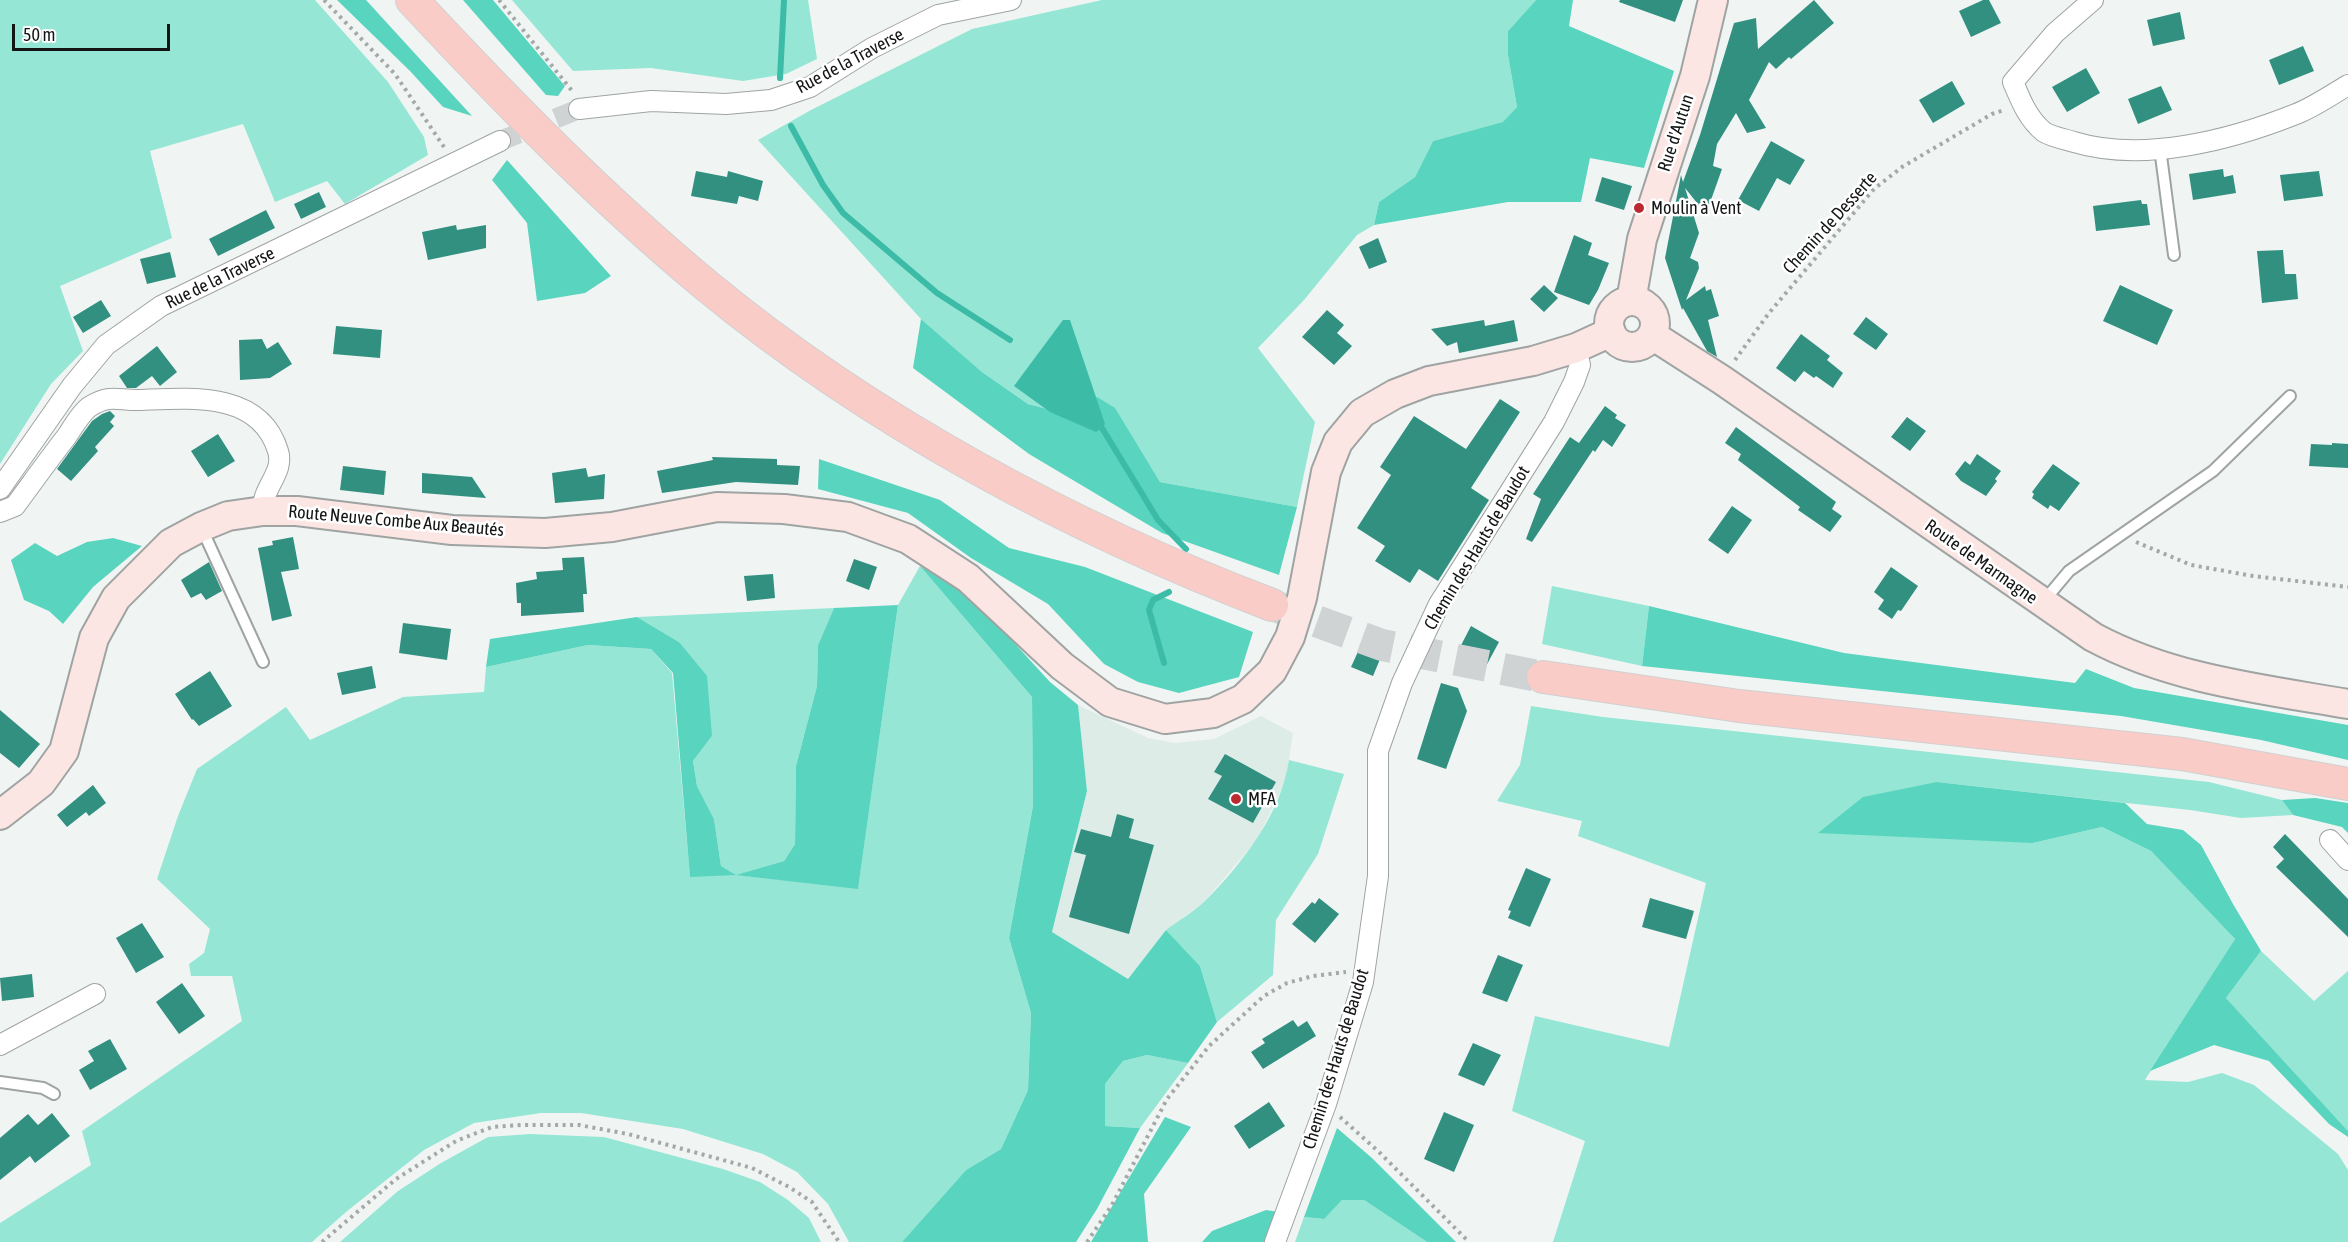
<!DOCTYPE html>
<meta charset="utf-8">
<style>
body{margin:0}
#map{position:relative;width:2348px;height:1242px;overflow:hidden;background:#f0f5f4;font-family:"Asap Condensed",sans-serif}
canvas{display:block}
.scale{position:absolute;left:12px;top:24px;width:158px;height:27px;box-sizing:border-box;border:3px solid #141515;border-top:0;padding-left:8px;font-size:18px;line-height:21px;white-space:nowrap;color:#141515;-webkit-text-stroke:4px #fff;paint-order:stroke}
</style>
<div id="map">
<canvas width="2348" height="1242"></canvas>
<div class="scale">50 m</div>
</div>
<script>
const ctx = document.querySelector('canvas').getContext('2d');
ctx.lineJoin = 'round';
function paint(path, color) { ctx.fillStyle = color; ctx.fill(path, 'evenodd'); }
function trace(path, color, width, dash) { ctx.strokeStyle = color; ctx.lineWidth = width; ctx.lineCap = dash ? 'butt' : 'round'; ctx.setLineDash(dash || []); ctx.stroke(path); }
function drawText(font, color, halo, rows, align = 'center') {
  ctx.font = font + ' "Asap Condensed",sans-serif'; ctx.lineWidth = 5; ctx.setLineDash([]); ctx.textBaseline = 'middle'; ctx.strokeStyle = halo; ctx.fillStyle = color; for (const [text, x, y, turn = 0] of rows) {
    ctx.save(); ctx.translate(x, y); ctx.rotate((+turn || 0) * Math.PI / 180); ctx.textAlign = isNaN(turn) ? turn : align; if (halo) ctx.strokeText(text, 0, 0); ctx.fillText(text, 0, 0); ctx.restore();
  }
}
paint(new Path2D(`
 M 1078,705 L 1148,738 L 1175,743 L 1214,739 L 1261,716 L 1293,733 L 1286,780 L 1257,840 L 1203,903 L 1166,930 L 1128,979 L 1052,932 L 1087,791 Z`), '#deece8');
paint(new Path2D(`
 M 0,0 L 315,0 L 388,82 L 424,137 L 428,155 L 345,204 L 327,181 L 275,202 L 243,124 L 150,151 L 172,238 L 60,286 L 83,351 L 51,384 L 0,464 Z
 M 512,0 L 808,0 L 817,59 L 786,74 L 743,81 L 651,68 L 573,71 Z
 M 1102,0 L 1536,0 L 1508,31 L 1508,55 L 1517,107 L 1504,122 L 1433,141 L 1415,177 L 1379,202 L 1374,225 L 1357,235 L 1304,300 L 1258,348 L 1315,422 L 1297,507 L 1160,482 L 1115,409 L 1066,414 L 1028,404 L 982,372 L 921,319 L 758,140 L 811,110 L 972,29 Z
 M 920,566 L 1032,697 L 1033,806 L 1009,938 L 1031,1013 L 1028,1090 L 1001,1149 L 966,1170 L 902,1242 L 849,1242 L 828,1204 L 797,1172 L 763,1154 L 683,1129 L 581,1113 L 541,1113 L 474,1123 L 424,1150 L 346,1212 L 312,1242 L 0,1242 L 0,1223 L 91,1165 L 82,1131 L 242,1021 L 232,976 L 191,976 L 189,964 L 204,953 L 210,929 L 157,879 L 178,816 L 197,769 L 286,707 L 310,740 L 403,697 L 484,692 L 486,667 L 588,645 L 651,649 L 672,673 L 690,876 L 734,874 L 721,866 L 714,819 L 697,786 L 693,761 L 712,736 L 679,642 L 637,617 L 834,608 L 818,645 L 817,686 L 796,766 L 795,844 L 784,861 L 737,875 L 858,888 L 898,605 Z
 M 1552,586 L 1649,606 L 1642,666 L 1542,644 Z
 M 1531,706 L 1603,717 L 2209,782 L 2282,800 L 2293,815 L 2241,818 L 2190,810 L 1937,782 L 2033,843 L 2102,827 L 2151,851 L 2235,939 L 2145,1080 L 2188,1082 L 2222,1073 L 2254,1085 L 2338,1154 L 2348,1170 L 2348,1242 L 1553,1242 L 1585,1141 L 1512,1111 L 1535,1016 L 1669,1047 L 1706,883 L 1578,836 L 1582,821 L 1497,801 L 1520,765 Z
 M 1289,760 L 1344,774 L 1318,854 L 1276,920 L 1273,975 L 1217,1022 L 1200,966 L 1166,930 C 1178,921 1193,912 1204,902 C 1242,864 1281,814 1289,760 Z
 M 2261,951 L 2314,1001 L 2348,971 L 2348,1131 L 2226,998 Z
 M 1147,1055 L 1188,1063 L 1140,1128 L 1105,1126 L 1105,1084 L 1123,1061 Z
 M 530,1134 L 604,1137 L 723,1169 L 760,1182 L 788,1200 L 809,1218 L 821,1242 L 340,1242 L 398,1191 L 441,1163 L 488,1137 Z
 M 1342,1200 L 1364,1200 L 1427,1242 L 1295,1242 L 1304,1217 L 1323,1219 Z`), '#95e6d5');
paint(new Path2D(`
 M 337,0 L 366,0 L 472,116 L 443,107 L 410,71 Z
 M 463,0 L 493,0 L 565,86 L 558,96 L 546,95 Z
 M 1536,0 L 1573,0 L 1569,26 L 1674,71 L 1644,168 L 1590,158 L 1581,202 L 1508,202 L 1374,225 L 1379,202 L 1415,177 L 1433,141 L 1503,122 L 1517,107 L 1508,55 L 1508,31 Z
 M 507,160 L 611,276 L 585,293 L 537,301 L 527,223 L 492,180 Z
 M 921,319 L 982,372 L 1028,404 L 1066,414 L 1097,397 L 1115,408 L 1160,482 L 1297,507 L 1279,575 L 1162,533 L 1029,454 L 913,368 Z
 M 819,459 L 940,500 L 1009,548 L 1085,567 L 1253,632 L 1239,677 L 1179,693 L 1138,682 L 1104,664 L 1048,604 L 971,558 L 908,513 L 818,489 Z
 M 113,538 L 142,546 L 93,587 L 63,624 L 49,611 L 24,600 L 11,560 L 35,543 L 57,556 L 87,542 Z
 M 920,566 L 956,587 L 997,624 L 1050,682 L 1078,705 L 1087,791 L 1052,932 L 1128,979 L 1166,930 L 1200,966 L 1217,1022 L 1188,1063 L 1147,1055 L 1123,1061 L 1105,1084 L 1105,1126 L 1140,1128 L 1097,1209 L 1076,1242 L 902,1242 L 966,1170 L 1001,1149 L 1028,1090 L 1031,1013 L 1009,938 L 1033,806 L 1032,697 Z
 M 898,605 L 858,889 L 735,875 L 690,877 L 673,673 L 651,649 L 588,645 L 486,667 L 490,639 L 637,617 L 679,642 L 707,676 L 712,736 L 693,761 L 697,786 L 714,819 L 721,866 L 736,875 L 784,861 L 795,844 L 796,766 L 817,686 L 818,645 L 834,608 Z
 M 1649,606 L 1844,653 L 2075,683 L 2086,669 L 2134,688 L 2348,725 L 2348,760 L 2261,740 L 2121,716 L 1642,666 Z
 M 1937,782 L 2125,803 L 2147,824 L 2183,830 L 2201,845 L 2233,904 L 2261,951 L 2226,998 L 2348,1131 L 2348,1137 L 2329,1124 L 2269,1061 L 2214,1045 L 2150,1071 L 2235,939 L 2151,851 L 2102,827 L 2033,843 L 1818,833 L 1863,797 Z
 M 2315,798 L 2348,803 L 2348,833 L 2342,827 L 2293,815 L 2282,800 Z
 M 1165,1117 L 1191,1127 L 1144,1194 L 1148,1242 L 1091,1242 Z
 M 1337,1128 L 1372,1158 L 1456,1242 L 1427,1242 L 1364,1200 L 1342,1200 L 1324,1219 L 1304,1217 Z
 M 1266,1210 L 1279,1212 L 1268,1242 L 1202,1242 L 1212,1231 Z`), '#59d4be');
paint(new Path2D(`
 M 1063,320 L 1070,320 L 1105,424 L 1102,428 L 1096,432 L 1050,412 L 1014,386 Z`), '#3cbba6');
trace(new Path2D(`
 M 780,78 L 784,0
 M 791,126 L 823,185 L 843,213 L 937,293 L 1010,340
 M 1097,423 L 1102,428 L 1158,520 L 1186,549
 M 1164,663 L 1149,610 L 1153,600 L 1169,592`), '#3cbba6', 6);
paint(new Path2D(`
 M 1620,0 L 1683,0 L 1675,22 L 1619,2 Z
 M 1814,0 L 1834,23 L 1791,59 L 1789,57 L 1776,69 L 1769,62 L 1749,100 L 1766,128 L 1747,133 L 1736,113 L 1717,144 L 1713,166 L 1722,169 L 1706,214 L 1685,188 L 1699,233 L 1690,258 L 1698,262 L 1699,268 L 1686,300 L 1705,286 L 1706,291 L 1711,289 L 1719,316 L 1708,320 L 1717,357 L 1707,351 L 1683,308 L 1682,310 L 1665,258 L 1681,175 L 1683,182 L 1700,135 L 1734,23 L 1756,18 L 1758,49 Z
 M 1983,0 L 1989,0 L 2001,23 L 1971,37 L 1959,11 Z
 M 2180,12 L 2185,39 L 2153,46 L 2147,20 Z
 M 2303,46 L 2314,71 L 2279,85 L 2269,60 Z
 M 2086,68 L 2100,93 L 2067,112 L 2052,87 Z
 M 1952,81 L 1965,104 L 1933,123 L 1919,100 Z
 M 2161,86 L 2172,110 L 2138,124 L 2128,99 Z
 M 1771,141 L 1805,160 L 1790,185 L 1777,178 L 1759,211 L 1738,200 Z
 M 2223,169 L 2224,177 L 2233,175 L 2236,193 L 2193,200 L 2189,174 Z
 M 696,171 L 727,177 L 728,171 L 763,181 L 758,201 L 739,196 L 737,204 L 691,196 Z
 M 2319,171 L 2323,196 L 2284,201 L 2280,175 Z
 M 1602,177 L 1632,186 L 1624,210 L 1595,201 Z
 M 319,192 L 326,207 L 301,219 L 294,204 Z
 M 2141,200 L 2142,204 L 2147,204 L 2150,225 L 2096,231 L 2093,206 Z
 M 266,210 L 275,228 L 218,256 L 209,239 Z
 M 456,225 L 457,230 L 486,225 L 486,248 L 428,260 L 422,232 Z
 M 1574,235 L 1592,243 L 1588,255 L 1609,263 L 1598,290 L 1589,305 L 1554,292 Z
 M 1378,238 L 1387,262 L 1369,269 L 1359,247 Z
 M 2283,250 L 2285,274 L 2296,274 L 2298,299 L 2262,303 L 2257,251 Z
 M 170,252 L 176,277 L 147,284 L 140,259 Z
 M 1544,285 L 1558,298 L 1544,312 L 1530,299 Z
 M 2120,285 L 2173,310 L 2157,345 L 2103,321 Z
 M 101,300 L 111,316 L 83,333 L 73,317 Z
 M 1327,310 L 1344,325 L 1337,333 L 1352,346 L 1334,365 L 1302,337 Z
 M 1866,317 L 1888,334 L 1876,350 L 1853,334 Z
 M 1484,320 L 1485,326 L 1514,320 L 1518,341 L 1459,353 L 1457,342 L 1447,346 L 1431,329 Z
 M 336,326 L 382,330 L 380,358 L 333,354 Z
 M 1801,334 L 1830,356 L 1827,360 L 1843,373 L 1833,388 L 1816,376 L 1814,378 L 1804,371 L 1795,382 L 1776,368 Z
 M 262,339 L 267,349 L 278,342 L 292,364 L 270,378 L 240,380 L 239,340 Z
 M 157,346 L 177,372 L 160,386 L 152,376 L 136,388 L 127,388 L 119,376 Z
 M 1500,399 L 1520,412 L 1471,488 L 1489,500 L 1438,581 L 1419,569 L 1410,583 L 1375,561 L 1385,546 L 1357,528 L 1391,475 L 1380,467 L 1414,416 L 1466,449 Z
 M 1605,406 L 1617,415 L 1615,418 L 1626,425 L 1612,447 L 1603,440 L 1595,452 L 1593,450 L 1532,542 L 1526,539 L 1541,499 L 1533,494 L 1570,437 L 1579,443 Z
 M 110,411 L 115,416 L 110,422 L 114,426 L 95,447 L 98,451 L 71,481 L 57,469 L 92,421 L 102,414 Z
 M 1907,417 L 1926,431 L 1910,451 L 1891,437 Z
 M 1736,427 L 1836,502 L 1832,509 L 1842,516 L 1830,532 L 1798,510 L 1800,507 L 1738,460 L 1741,454 L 1725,443 Z
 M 218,434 L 235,461 L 208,477 L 191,451 Z
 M 2332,443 L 2348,444 L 2348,468 L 2309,466 L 2311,444 L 2332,445 Z
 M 1977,454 L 2001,471 L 1995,479 L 1997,481 L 1986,496 L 1961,481 L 1955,474 L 1965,461 L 1970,465 Z
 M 712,457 L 777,459 L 777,465 L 800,466 L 798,485 L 736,482 L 662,493 L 657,471 L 713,460 Z
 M 2053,464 L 2080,483 L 2059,511 L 2050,505 L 2048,509 L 2032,498 L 2034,494 L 2032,492 Z
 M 343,466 L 386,471 L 384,495 L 340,490 Z
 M 586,468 L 588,477 L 605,474 L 604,499 L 555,503 L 552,473 Z
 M 422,473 L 472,477 L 486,498 L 422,493 Z
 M 1732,506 L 1752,520 L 1728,554 L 1708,540 Z
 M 293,537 L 299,569 L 281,572 L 292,616 L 272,621 L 258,548 L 273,545 L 272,541 Z
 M 584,557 L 587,594 L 583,594 L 584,612 L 521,616 L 521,603 L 517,603 L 516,583 L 537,579 L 536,572 L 563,570 L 562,558 Z
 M 854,559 L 877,567 L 869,590 L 846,581 Z
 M 209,562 L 222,591 L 206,600 L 201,593 L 191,598 L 181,580 Z
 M 1891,567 L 1918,586 L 1901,611 L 1898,610 L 1892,619 L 1878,609 L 1884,600 L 1874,592 Z
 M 773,574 L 775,598 L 747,601 L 744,576 Z
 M 403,623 L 451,629 L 447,660 L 399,653 Z
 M 1471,626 L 1499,642 L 1485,668 L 1457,653 Z
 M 1362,643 L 1383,652 L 1373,676 L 1351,667 Z
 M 372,666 L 376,688 L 342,695 L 337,673 Z
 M 210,671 L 232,706 L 199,726 L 193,719 L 192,720 L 175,694 Z
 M 1441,683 L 1458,688 L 1467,711 L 1446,769 L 1417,759 Z
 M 0,710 L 40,744 L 19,768 L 0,753 Z
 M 1225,754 L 1276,782 L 1253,823 L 1208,799 L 1222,776 L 1214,772 Z
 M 93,785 L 106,803 L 89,816 L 86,812 L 67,827 L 57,815 Z
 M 1117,814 L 1134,819 L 1129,838 L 1154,845 L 1129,934 L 1069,917 L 1086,855 L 1074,852 L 1081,829 L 1111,837 Z
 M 2285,834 L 2348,899 L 2348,937 L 2276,867 L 2284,859 L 2273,847 Z
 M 1526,868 L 1551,879 L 1530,927 L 1508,918 L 1511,911 L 1508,910 Z
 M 1319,898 L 1339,914 L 1315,943 L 1292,924 L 1312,902 L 1315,904 Z
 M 1650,898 L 1694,911 L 1686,939 L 1642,927 Z
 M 142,923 L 164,957 L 136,973 L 116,938 Z
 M 1498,955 L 1523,965 L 1507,1002 L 1482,993 Z
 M 32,974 L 34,997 L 2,1001 L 0,978 Z
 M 182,983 L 205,1016 L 179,1034 L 156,1002 Z
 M 1293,1020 L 1298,1027 L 1307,1021 L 1316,1036 L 1263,1069 L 1251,1052 L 1265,1043 L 1262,1039 Z
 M 110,1039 L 127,1069 L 90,1090 L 79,1070 L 94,1061 L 88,1051 Z
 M 1473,1043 L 1501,1055 L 1484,1086 L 1458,1075 Z
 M 1269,1102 L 1285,1126 L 1249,1149 L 1234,1126 Z
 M 1444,1112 L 1474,1125 L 1454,1172 L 1424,1159 Z
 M 52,1113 L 70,1136 L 35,1163 L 30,1156 L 0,1180 L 0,1138 L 28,1114 L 38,1125 Z`), '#319080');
trace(new Path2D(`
 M 500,141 L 579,109`), '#cfd3d3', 20, [20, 10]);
trace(new Path2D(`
 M 1272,605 L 1382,645 L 1543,677`), '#cfd3d3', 32, [32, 16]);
const service = new Path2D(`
 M 2160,148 L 2174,255
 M 202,529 L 263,662
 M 2043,602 L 2069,571 L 2213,471 L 2290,396
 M 0,1082 L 43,1088 L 54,1094`);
const minor = new Path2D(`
 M 2093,0 L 2055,33 L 2013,82 C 2021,101 2028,119 2044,132 C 2052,137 2065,139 2074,142 C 2143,163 2231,140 2296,114 C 2314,107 2331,95 2348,85
 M 579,109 L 651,101 L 726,104 L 771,100 L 810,87 L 872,48 L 938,15 L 1011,0
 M 0,489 L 72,386 L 106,345 L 161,306 L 500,141
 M 0,512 L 15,506 C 32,483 49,459 67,436 C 73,427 80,414 89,407 C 111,393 118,401 141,400 C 191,398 260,391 278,451 C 285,473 261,488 263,511
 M 2330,840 L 2348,860
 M 0,1045 L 95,994
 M 1275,1242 L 1326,1104 L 1363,982 L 1378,876 L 1378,751 L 1402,683 L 1439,604 L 1554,422 L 1574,382 L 1580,365 L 1576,348`);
const secondary = new Path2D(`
 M 1631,301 L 1642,239 L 1695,76 L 1713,0
 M1609 324a23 23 0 1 1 46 0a23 23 0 1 1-46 0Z
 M 1652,335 L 1722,380 L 2093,637 C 2171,679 2261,689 2348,704
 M 0,815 L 41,783 L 64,751 L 94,638 L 116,598 L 171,543 L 201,527 L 228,516 L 263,511 L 297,511 L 452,530 L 545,533 L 612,527 L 717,507 L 784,509 L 848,517 L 908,539 L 968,578 L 1062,666 L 1110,702 L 1165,719 L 1213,713 L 1243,699 L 1272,671 L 1290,637 L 1302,598 L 1326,472 L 1338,442 L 1362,413 L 1395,394 L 1429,381 L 1533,361 L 1576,348 L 1611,332`);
const primary = new Path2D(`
 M 412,0 C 505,100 602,199 707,286 C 872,422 1073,529 1272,605
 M 1543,677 L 1739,706 L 2182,754 L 2348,784`);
trace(service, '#9fa4a2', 14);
trace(minor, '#9fa4a2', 22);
trace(secondary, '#9fa4a2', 32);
trace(primary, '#d0d0d0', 34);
trace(new Path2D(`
 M 324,0 L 395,74 L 444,147
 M 499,0 L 573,92
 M 1735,360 L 1769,313 L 1874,189 L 1902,167 L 1992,114 L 2004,110
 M 2136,542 L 2191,565 L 2253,576 L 2348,587
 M 1340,1117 L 1380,1153 L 1469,1242
 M 322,1242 L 396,1179 L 456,1141 L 492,1127 L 521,1125 L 579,1125 L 628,1134 L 752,1168 L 789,1187 L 812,1202 L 839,1242
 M 1087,1242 L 1112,1205 L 1167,1099 L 1209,1046 L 1264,996 L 1287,983 L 1313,976 L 1346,972`), '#a4a8a7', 4, [3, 4.5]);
trace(service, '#fff', 10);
trace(minor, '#fff', 20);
trace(secondary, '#fce6e4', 28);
trace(primary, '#f9ccc8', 32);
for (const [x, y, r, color] of [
 [1639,208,6,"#ba2a30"],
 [1236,799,6,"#ba2a30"]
]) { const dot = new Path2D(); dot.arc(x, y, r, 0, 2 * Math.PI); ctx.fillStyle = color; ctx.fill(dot); trace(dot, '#fff', 2); }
drawText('18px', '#141515', '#fff', [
 ["Rue de la Traverse",850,61,-28],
 ["Rue d'Autun",1676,133,-72],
 ["Chemin de Desserte",1830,223,-48],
 ["Rue de la Traverse",220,278,-26],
 ["Route Neuve Combe Aux Beautés",396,521,5],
 ["Chemin des Hauts de Baudot",1477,548,-59],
 ["Route de Marmagne",1981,562,35],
 ["Chemin des Hauts de Baudot",1336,1059,-73]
]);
drawText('18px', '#141515', '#fff', [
 ["Moulin à Vent",1651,208],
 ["MFA",1248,799]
], 'left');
</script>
